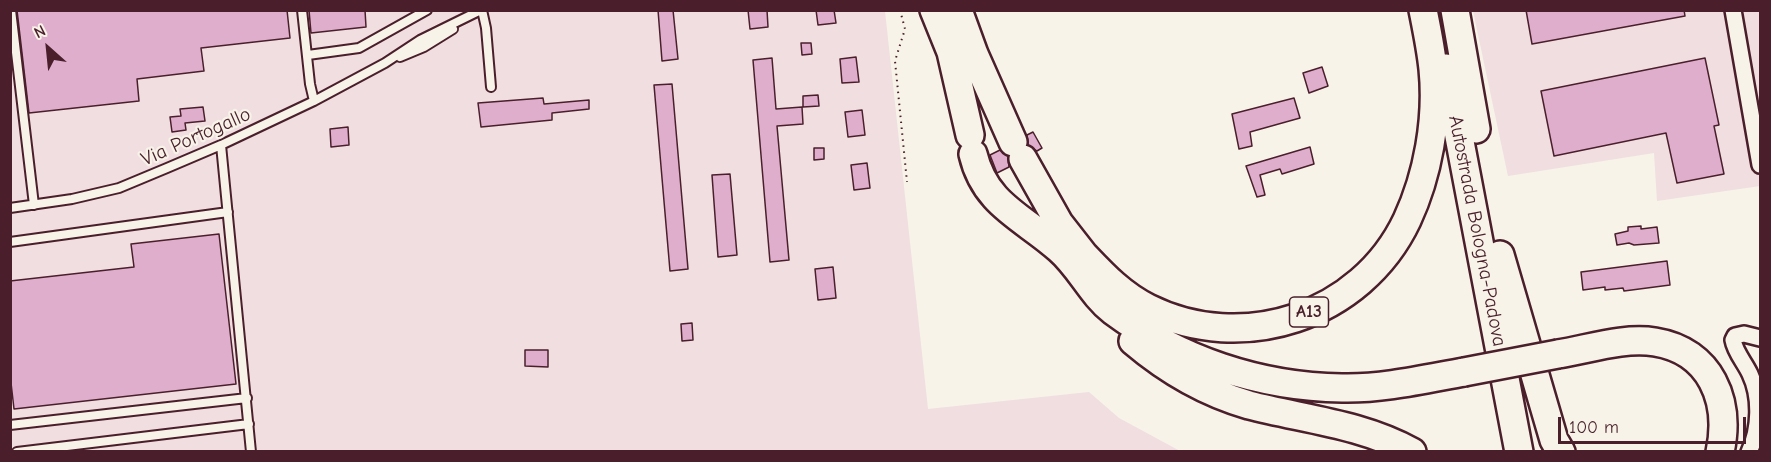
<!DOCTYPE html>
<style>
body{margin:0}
#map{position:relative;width:1771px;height:462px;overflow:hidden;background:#f7f3e8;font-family:"Comic Neue",sans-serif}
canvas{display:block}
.frame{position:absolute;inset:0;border:12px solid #4a1f2b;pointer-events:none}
.north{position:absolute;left:18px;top:18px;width:60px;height:60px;-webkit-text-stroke:4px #f7f3e8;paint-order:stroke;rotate:333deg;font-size:16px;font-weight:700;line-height:24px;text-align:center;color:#4a1f2b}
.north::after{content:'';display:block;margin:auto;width:21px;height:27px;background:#4a1f2b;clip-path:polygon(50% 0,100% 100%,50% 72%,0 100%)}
.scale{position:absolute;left:1558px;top:417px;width:188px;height:27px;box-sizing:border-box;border:3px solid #4a1f2b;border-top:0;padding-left:8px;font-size:18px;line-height:21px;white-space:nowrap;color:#4a1f2b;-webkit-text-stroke:4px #f7f3e8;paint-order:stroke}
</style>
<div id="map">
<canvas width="1771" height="462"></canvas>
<div class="frame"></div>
<div class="north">N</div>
<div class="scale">100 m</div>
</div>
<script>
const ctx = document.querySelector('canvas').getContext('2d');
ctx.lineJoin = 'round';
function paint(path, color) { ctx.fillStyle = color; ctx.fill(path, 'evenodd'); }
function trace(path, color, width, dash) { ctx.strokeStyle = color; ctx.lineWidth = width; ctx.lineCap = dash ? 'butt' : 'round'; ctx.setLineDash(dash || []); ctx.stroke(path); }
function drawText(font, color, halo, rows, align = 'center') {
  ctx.font = font + ' "Comic Neue",sans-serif'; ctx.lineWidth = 4.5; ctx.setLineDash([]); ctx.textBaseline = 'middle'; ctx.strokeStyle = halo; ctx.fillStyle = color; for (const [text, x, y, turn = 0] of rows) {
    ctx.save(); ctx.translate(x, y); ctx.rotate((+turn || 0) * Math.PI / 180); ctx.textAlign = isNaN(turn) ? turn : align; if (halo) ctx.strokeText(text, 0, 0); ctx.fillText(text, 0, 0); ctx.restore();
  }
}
paint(new Path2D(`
 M 10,11 L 885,11 L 928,409 L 1089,392 L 1119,418 L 1180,451 L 11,451 Z
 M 1473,11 L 1760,11 L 1760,186 L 1657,201 L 1654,153 L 1508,176 Z`), '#f0dee0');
const building = new Path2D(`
 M 17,10 L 287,10 L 290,38 L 201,48 L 204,71 L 137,79 L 139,101 L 29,113 Z
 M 309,10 L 365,10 L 366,27 L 311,33 Z
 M 658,10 L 673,10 L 678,59 L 662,61 Z
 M 748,10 L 767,10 L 768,27 L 750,29 Z
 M 816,10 L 834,10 L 836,23 L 818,25 Z
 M 1526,10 L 1684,10 L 1685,16 L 1532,44 Z
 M 801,43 L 811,43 L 812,54 L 802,55 Z
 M 856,57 L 859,82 L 842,83 L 840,59 Z
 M 772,58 L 776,109 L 802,107 L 803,124 L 777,126 L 789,260 L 770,262 L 753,60 Z
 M 1705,58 L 1719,125 L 1714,126 L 1724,174 L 1677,183 L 1666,133 L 1554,156 L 1541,91 Z
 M 1322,67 L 1328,86 L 1309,93 L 1303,73 Z
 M 672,84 L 688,269 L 670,271 L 654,85 Z
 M 818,95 L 819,106 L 803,107 L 803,96 Z
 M 543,98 L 544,104 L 589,100 L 589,109 L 552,113 L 552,120 L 481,127 L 478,103 Z
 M 1294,98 L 1300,118 L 1250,132 L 1252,146 L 1239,149 L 1232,114 Z
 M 203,107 L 205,121 L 185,123 L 186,130 L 172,132 L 170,117 L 181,116 L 180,109 Z
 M 862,110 L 865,135 L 848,137 L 845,112 Z
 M 348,127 L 349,145 L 331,147 L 330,129 Z
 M 1033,132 L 1042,148 L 1037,151 L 1028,145 L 1027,135 Z
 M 1310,147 L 1314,164 L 1282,174 L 1280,169 L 1260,175 L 1265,195 L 1257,197 L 1246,166 Z
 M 814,148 L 824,148 L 824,159 L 814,160 Z
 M 1000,150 L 1008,156 L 1009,167 L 997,173 L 990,155 Z
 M 867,163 L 870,188 L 854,190 L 851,165 Z
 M 730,174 L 737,255 L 718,257 L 712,175 Z
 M 1641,226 L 1641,229 L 1657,227 L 1659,243 L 1634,245 L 1629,243 L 1617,245 L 1615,234 L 1628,231 L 1628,227 Z
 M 219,234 L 236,384 L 14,409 L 10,374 L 10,281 L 134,267 L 131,244 Z
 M 1667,261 L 1670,285 L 1624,291 L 1623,288 L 1605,290 L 1605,287 L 1583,290 L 1581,272 Z
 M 833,267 L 836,298 L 818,300 L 815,269 Z
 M 692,323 L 693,340 L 682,341 L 681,324 Z
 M 525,350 L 548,350 L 548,367 L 525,366 Z`);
paint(building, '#dfaecd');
trace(building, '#4a1f2b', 1.5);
const service = new Path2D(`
 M 11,10 L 34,205
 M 302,10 L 310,84 L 314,101
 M 482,10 L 486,28 L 491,87
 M 308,55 L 359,48 L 427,10
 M 400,57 L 424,47 L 453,29
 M 221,145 L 251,452
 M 10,208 L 72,199 L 119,188 L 167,168 L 221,145 L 314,101 L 385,63 L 420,40 L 481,10
 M 10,242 L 228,212
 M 10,425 L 247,398
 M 17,452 L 249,424`);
const minor = new Path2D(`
 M 1733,10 L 1760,165
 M 1749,452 C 1760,429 1761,397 1750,374 C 1745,363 1735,352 1733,340 L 1735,336 L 1744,334 L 1760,338`);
const motorway = new Path2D(`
 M 934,10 L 951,52 L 970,135
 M 958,10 L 974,54 L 1013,142
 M 1455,10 L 1476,129
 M 1446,68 L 1519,452
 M 973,154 C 985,205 1023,217 1059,249 C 1080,267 1092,295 1113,311 C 1179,360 1260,387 1342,388 C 1383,389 1425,379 1464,372
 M 1023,159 L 1059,223 L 1084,255
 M 1500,255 L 1554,440 L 1561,452
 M 1085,256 C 1104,276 1122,295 1148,308 C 1242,355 1361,317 1407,220 C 1428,175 1438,119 1433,69 C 1431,49 1427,30 1423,10
 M 1133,341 C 1166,369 1207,393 1249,405 C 1303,419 1362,424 1412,452
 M 1558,354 C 1589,349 1624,337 1655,342 C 1711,351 1731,401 1720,452`);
trace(service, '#4a1f2b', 12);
trace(minor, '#4a1f2b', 20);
trace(motorway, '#4a1f2b', 32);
trace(new Path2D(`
 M 900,10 L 905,29 L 895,61 L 907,182`), '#4a1f2b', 2, [1.5, 4.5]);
trace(service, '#f7f3e8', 8);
trace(minor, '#f7f3e8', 15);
trace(motorway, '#f7f3e8', 27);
const motorwayBridge = new Path2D(`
 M 1464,372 L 1558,354`);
trace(motorwayBridge, '#4a1f2b', 32, []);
trace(motorwayBridge, '#f7f3e8', 27);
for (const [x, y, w] of [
 [1309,312,39]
]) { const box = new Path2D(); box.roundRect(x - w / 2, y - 15, w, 30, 4.5); ctx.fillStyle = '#f7f3e8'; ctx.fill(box); trace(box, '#4a1f2b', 1.5); }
drawText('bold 18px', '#4a1f2b', null, [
 ["A13",1309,312]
]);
drawText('20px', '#4a1f2b', '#f7f3e8', [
 ["Via Portogallo",196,137,-24],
 ["Autostrada Bologna-Padova",1477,231,79]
]);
</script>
